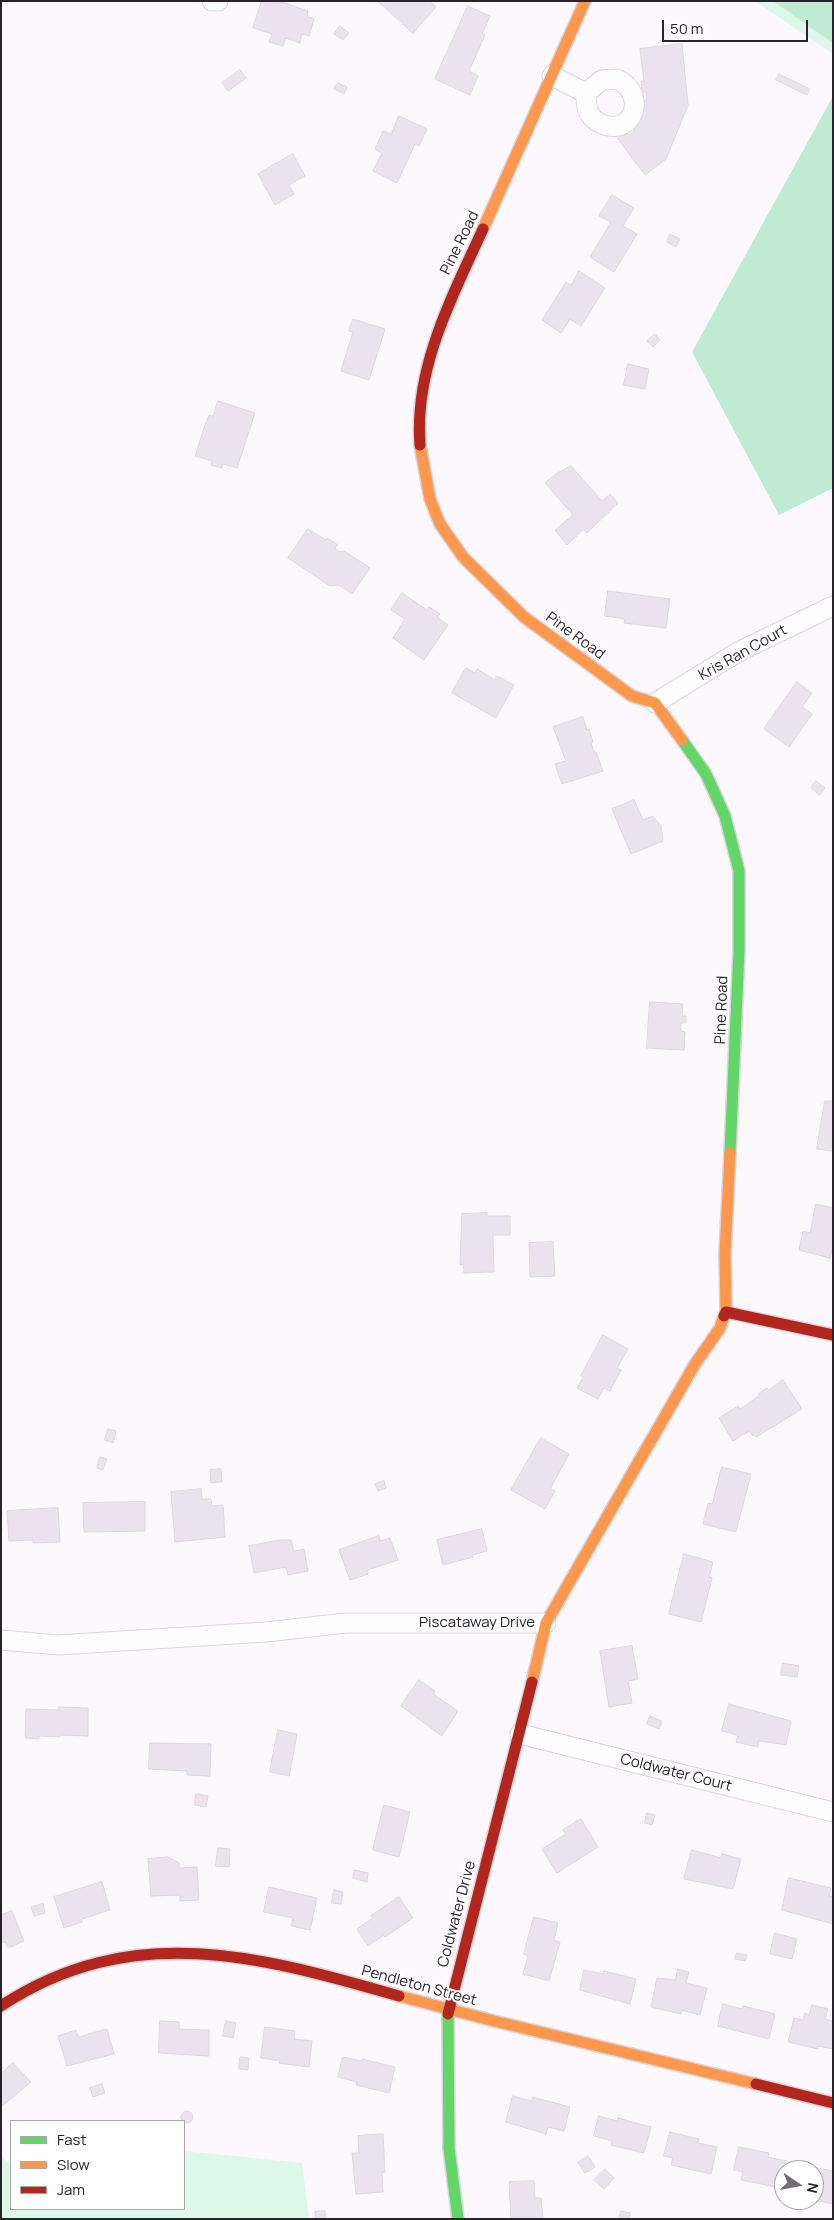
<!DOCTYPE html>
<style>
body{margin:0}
#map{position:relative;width:834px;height:2220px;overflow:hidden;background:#fcf8fd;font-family:Manrope,sans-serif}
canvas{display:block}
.frame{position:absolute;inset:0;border:2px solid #29222b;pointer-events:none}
.legend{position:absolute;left:10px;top:2120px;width:175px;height:90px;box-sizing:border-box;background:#fff;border:1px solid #a9a7aa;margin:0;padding:6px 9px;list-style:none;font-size:15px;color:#29222b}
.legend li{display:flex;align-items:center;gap:10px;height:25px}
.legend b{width:25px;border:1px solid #a9a7aa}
.north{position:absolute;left:774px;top:2160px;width:50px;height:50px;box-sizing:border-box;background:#fff;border:1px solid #a9a7aa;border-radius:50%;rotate:102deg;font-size:14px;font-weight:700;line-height:20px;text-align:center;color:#29222b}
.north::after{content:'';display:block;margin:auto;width:18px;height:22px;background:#736d74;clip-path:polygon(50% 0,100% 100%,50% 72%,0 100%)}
.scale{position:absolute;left:662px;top:20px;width:146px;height:22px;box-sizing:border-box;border:2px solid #29222b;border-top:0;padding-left:6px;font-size:15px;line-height:18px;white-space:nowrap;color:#29222b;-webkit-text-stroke:4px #fff;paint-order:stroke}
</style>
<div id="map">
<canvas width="834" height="2220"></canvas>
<div class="frame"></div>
<ul class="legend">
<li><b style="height:6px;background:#63d668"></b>Fast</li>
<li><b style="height:6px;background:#ff974d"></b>Slow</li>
<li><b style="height:6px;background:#b3261e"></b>Jam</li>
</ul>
<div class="north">N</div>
<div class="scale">50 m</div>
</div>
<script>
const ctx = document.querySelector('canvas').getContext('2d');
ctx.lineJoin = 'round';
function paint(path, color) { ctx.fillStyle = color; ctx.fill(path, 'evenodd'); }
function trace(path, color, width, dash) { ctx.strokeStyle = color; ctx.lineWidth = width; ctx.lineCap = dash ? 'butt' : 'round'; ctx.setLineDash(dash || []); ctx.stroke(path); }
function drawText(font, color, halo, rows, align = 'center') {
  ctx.font = font + ' Manrope,sans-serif'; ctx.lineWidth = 4; ctx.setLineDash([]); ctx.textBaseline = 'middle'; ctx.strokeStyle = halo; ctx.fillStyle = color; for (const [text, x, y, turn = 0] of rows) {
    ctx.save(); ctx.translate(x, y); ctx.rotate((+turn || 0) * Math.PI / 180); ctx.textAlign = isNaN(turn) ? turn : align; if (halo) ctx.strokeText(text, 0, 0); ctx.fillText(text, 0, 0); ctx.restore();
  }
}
paint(new Path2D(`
 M 755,1 L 833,1 L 833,54 Z
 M 184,2151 L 302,2163 L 309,2219 L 1,2219 L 1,2156 L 11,2166 L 11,2209 L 184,2209 Z`), '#dcf8e8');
paint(new Path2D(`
 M 773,1 L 833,1 L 833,43 Z
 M 833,96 L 833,488 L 779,515 L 692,352 Z`), '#bfebd3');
const building = new Path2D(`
 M 262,1 L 282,2 L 308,11 L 307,16 L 314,19 L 309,36 L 302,34 L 300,43 L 286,38 L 283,46 L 269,42 L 272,34 L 253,28 Z
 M 378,1 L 430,1 L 436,7 L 413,33 Z
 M 468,6 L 490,16 L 482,34 L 485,35 L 469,71 L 478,76 L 470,95 L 435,79 Z
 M 340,26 L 349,33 L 343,40 L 334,34 Z
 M 682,44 L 688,105 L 666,159 L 645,175 L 618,139 L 626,132 L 629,135 L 635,130 L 633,128 L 639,123 L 638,122 L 643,101 L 647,100 L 646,92 L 642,92 L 641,81 L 644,81 L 640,49 Z
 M 240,70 L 246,78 L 228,91 L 222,83 Z
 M 779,74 L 810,89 L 807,95 L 776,80 Z
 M 338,83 L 347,87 L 344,94 L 334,89 Z
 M 399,116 L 427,129 L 419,146 L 415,144 L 397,183 L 373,171 L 382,153 L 375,149 L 383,131 L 391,134 Z
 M 293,154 L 305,176 L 289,185 L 294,194 L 275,205 L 258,174 Z
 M 612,195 L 634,208 L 623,226 L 637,234 L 614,272 L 590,257 L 611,222 L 599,216 Z
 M 670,234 L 680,239 L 676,247 L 667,242 Z
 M 579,271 L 605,288 L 581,326 L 570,319 L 561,333 L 542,320 L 566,282 L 571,285 Z
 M 353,319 L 385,329 L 369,380 L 341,371 L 353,332 L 349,331 Z
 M 655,334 L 660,340 L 653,347 L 647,341 Z
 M 628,364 L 649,369 L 645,389 L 624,385 Z
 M 218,401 L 255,413 L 237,468 L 223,464 L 222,468 L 211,465 L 212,461 L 195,456 L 205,425 L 209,415 L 213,416 Z
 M 571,466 L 602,501 L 610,494 L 618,503 L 587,533 L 584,529 L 567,545 L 555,530 L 573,515 L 545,483 L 556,474 Z
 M 308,529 L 326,540 L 327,538 L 338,545 L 335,548 L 340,552 L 344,551 L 370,568 L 352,594 L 339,585 L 330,586 L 288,558 Z
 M 608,591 L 670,599 L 666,628 L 624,623 L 625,619 L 605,616 Z
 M 402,593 L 427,610 L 429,607 L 440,614 L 437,617 L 448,625 L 424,660 L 393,638 L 405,619 L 391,610 Z
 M 466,668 L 475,673 L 477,669 L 495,680 L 497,676 L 514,685 L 496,718 L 452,693 Z
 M 797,682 L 812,693 L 802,707 L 812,714 L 789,747 L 764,729 Z
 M 583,717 L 587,730 L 589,729 L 593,742 L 591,743 L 594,752 L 596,752 L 603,771 L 562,784 L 555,764 L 566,761 L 553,727 Z
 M 816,781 L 825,788 L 820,795 L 811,788 Z
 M 634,800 L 643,820 L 653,816 L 661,826 L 663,841 L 631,854 L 612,809 Z
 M 650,1002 L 683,1004 L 682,1016 L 686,1016 L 686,1023 L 681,1023 L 681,1031 L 685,1032 L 684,1050 L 647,1048 Z
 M 825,1101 L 833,1101 L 833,1151 L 817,1149 Z
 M 816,1204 L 833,1208 L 833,1247 L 830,1258 L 799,1250 L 803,1231 L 810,1233 Z
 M 487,1213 L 487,1216 L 510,1216 L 510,1235 L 493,1235 L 494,1272 L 464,1273 L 463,1264 L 460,1265 L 462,1214 Z
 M 553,1242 L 555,1276 L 530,1277 L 529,1243 Z
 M 603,1335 L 628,1349 L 617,1368 L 621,1370 L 610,1391 L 604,1388 L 598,1399 L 577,1388 L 583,1377 L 581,1376 Z
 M 783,1380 L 802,1409 L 756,1437 L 755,1435 L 753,1436 L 749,1431 L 733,1441 L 719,1418 L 738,1406 L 740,1409 L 759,1396 L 758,1394 L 767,1388 L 768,1390 Z
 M 108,1429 L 116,1431 L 113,1443 L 105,1440 Z
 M 541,1438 L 569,1454 L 550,1489 L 555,1491 L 545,1509 L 511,1490 Z
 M 100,1457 L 107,1459 L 103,1470 L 97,1468 Z
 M 722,1467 L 751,1474 L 736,1532 L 703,1524 L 708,1503 L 712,1504 Z
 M 221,1469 L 222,1482 L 211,1483 L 210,1470 Z
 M 384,1481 L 386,1488 L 378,1491 L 375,1484 Z
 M 201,1489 L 202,1499 L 211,1499 L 212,1506 L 223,1505 L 225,1537 L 175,1542 L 171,1492 Z
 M 145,1502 L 145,1531 L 84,1532 L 83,1503 Z
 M 58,1508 L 60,1542 L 33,1543 L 33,1540 L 9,1541 L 7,1511 Z
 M 482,1529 L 487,1551 L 472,1555 L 473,1557 L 443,1565 L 437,1540 Z
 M 379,1536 L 380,1541 L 390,1538 L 398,1560 L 367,1570 L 368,1574 L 350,1580 L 339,1550 Z
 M 281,1540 L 291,1540 L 294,1551 L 304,1549 L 308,1571 L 288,1575 L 286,1567 L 254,1573 L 249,1546 Z
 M 684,1554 L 713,1562 L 709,1577 L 712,1578 L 701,1622 L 669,1614 Z
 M 632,1646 L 638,1679 L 628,1681 L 632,1703 L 609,1707 L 600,1651 Z
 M 783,1663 L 799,1666 L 797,1677 L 781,1675 Z
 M 419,1680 L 435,1691 L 433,1694 L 458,1711 L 442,1736 L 401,1706 Z
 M 729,1704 L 791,1721 L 786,1745 L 759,1741 L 758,1747 L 736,1742 L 738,1735 L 722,1731 Z
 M 59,1707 L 88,1708 L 88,1736 L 61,1735 L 60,1737 L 39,1736 L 39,1739 L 25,1738 L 26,1709 L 59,1710 Z
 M 650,1716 L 662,1721 L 659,1729 L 647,1724 Z
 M 278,1730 L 297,1734 L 289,1776 L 270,1772 Z
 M 150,1743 L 211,1744 L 210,1776 L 187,1775 L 187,1771 L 149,1769 Z
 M 196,1794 L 208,1796 L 206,1807 L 195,1805 Z
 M 384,1805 L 410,1812 L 399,1857 L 373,1850 Z
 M 647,1813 L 655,1815 L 652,1825 L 645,1823 Z
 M 581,1819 L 598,1847 L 557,1873 L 542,1849 L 566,1834 L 563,1830 Z
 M 218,1848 L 230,1849 L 229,1867 L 216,1866 Z
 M 692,1850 L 721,1858 L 722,1854 L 741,1859 L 733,1889 L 684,1879 Z
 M 168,1857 L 179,1863 L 179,1868 L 197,1867 L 199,1900 L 180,1901 L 180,1895 L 151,1896 L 148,1859 Z
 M 355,1870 L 368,1873 L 367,1882 L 353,1878 Z
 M 789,1878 L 831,1888 L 829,1896 L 833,1897 L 833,1924 L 782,1910 Z
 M 102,1882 L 110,1910 L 82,1919 L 82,1922 L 64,1928 L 54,1897 Z
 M 269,1887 L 317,1898 L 310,1930 L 291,1926 L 293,1918 L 264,1912 Z
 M 334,1890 L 343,1892 L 341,1904 L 332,1903 Z
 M 399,1897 L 413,1918 L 385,1937 L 384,1935 L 368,1946 L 357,1929 L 373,1918 L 371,1916 Z
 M 43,1904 L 45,1913 L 34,1916 L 31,1907 Z
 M 12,1911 L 24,1941 L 8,1948 L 5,1942 L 1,1943 L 1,1915 Z
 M 534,1917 L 558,1923 L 554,1940 L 560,1942 L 549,1981 L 523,1974 L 528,1956 L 524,1954 Z
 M 775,1933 L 797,1939 L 792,1959 L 770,1954 Z
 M 737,1953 L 747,1955 L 745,1961 L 735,1959 Z
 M 678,1969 L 689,1972 L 686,1983 L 707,1988 L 700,2015 L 682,2010 L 681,2014 L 651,2007 L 657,1978 L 675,1980 Z
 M 584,1970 L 603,1974 L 604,1971 L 636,1979 L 630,2004 L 580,1990 Z
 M 723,2004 L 742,2009 L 743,2006 L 775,2014 L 769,2039 L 718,2026 Z
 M 812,2005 L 828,2009 L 825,2019 L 833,2021 L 833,2049 L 818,2046 L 818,2049 L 788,2042 L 794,2018 L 803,2020 L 805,2013 L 809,2015 Z
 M 160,2021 L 179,2022 L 179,2029 L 209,2030 L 209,2056 L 159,2053 Z
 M 226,2021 L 236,2023 L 233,2038 L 223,2036 Z
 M 265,2027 L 295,2031 L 294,2039 L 312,2041 L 309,2067 L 279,2063 L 280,2061 L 261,2058 Z
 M 107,2029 L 114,2054 L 67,2066 L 58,2036 L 76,2030 L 78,2037 Z
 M 240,2057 L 249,2058 L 248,2070 L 239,2069 Z
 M 343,2057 L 362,2061 L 362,2059 L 395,2067 L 389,2093 L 356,2085 L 357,2082 L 338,2077 Z
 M 13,2063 L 31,2082 L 1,2107 L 1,2074 Z
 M 102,2084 L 105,2093 L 93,2097 L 90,2088 Z
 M 513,2096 L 532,2101 L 533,2097 L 570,2107 L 564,2131 L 548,2127 L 546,2134 L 506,2122 Z
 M181 2117a6 6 0 1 1 12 0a6 6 0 1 1-12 0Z
 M 599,2116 L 617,2121 L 618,2118 L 651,2127 L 644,2153 L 611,2145 L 612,2141 L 594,2136 Z
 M 670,2132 L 699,2139 L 698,2143 L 717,2147 L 711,2174 L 671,2165 L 673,2158 L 664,2156 Z
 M 383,2134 L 385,2172 L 382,2173 L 383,2192 L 356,2194 L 352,2153 L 359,2153 L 358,2136 Z
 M 739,2147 L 769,2153 L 768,2157 L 787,2161 L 781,2188 L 741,2180 L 743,2172 L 734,2170 Z
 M 588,2156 L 595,2167 L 585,2173 L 578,2163 Z
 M 807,2166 L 833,2171 L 833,2204 L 814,2200 L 814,2170 L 807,2170 Z
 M 605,2169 L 614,2178 L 604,2189 L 594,2180 Z
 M 534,2181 L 535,2198 L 541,2198 L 543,2219 L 511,2219 L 509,2182 Z
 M 325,2211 L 326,2219 L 316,2219 L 315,2212 Z
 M 621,2211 L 630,2213 L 629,2219 L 619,2219 Z`);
paint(building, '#ece2ef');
trace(building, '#dcd6dd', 1);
const street = new Path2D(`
 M 212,1 L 218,1
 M 552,76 L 586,93
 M 616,79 C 633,85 642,108 626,122 C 616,131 598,125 591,116 C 586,109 586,101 586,93 L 602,80 Z
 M 655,703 L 738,652 L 833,606
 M 1,1640 L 58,1645 L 266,1632 L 346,1623 L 546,1623
 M 520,1734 L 833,1812`);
const fast = new Path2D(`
 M 682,740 L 706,774 L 725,816 L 739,871 L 739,951 L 730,1153
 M 448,2014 L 449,2148 L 458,2219`);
const slow = new Path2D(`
 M 483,229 L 585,1
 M 420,445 L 430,499 L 440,524 L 463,557 L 524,617 L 632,696 L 655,703 L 682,740
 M 726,1312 L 725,1254 L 730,1153
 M 532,1682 L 546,1623 L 695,1364 L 720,1328 L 724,1316
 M 399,1996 L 494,2021 L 756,2084`);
const jam = new Path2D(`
 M 420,445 C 414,368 452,297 483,229
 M 724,1316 L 726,1312 L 833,1335
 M 1,2006 C 132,1920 260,1956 399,1996
 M 448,2014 L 532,1682
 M 756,2084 L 833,2103`);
trace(street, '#dad5dc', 21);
trace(fast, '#dad5dc', 14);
trace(slow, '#dad5dc', 14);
trace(jam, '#dad5dc', 14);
trace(street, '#fffeff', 19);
trace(fast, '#63d668', 11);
trace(slow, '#ff974d', 11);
trace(jam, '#b3261e', 11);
drawText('15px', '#29222b', '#fff', [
 ["Pine Road",460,243,-64],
 ["Pine Road",575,636,36],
 ["Kris Ran Court",743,653,-29],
 ["Pine Road",722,1010,-88],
 ["Piscataway Drive",477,1623],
 ["Coldwater Court",676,1773,14],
 ["Coldwater Drive",457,1914,-75],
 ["Pendleton Street",419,1986,15]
]);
</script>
